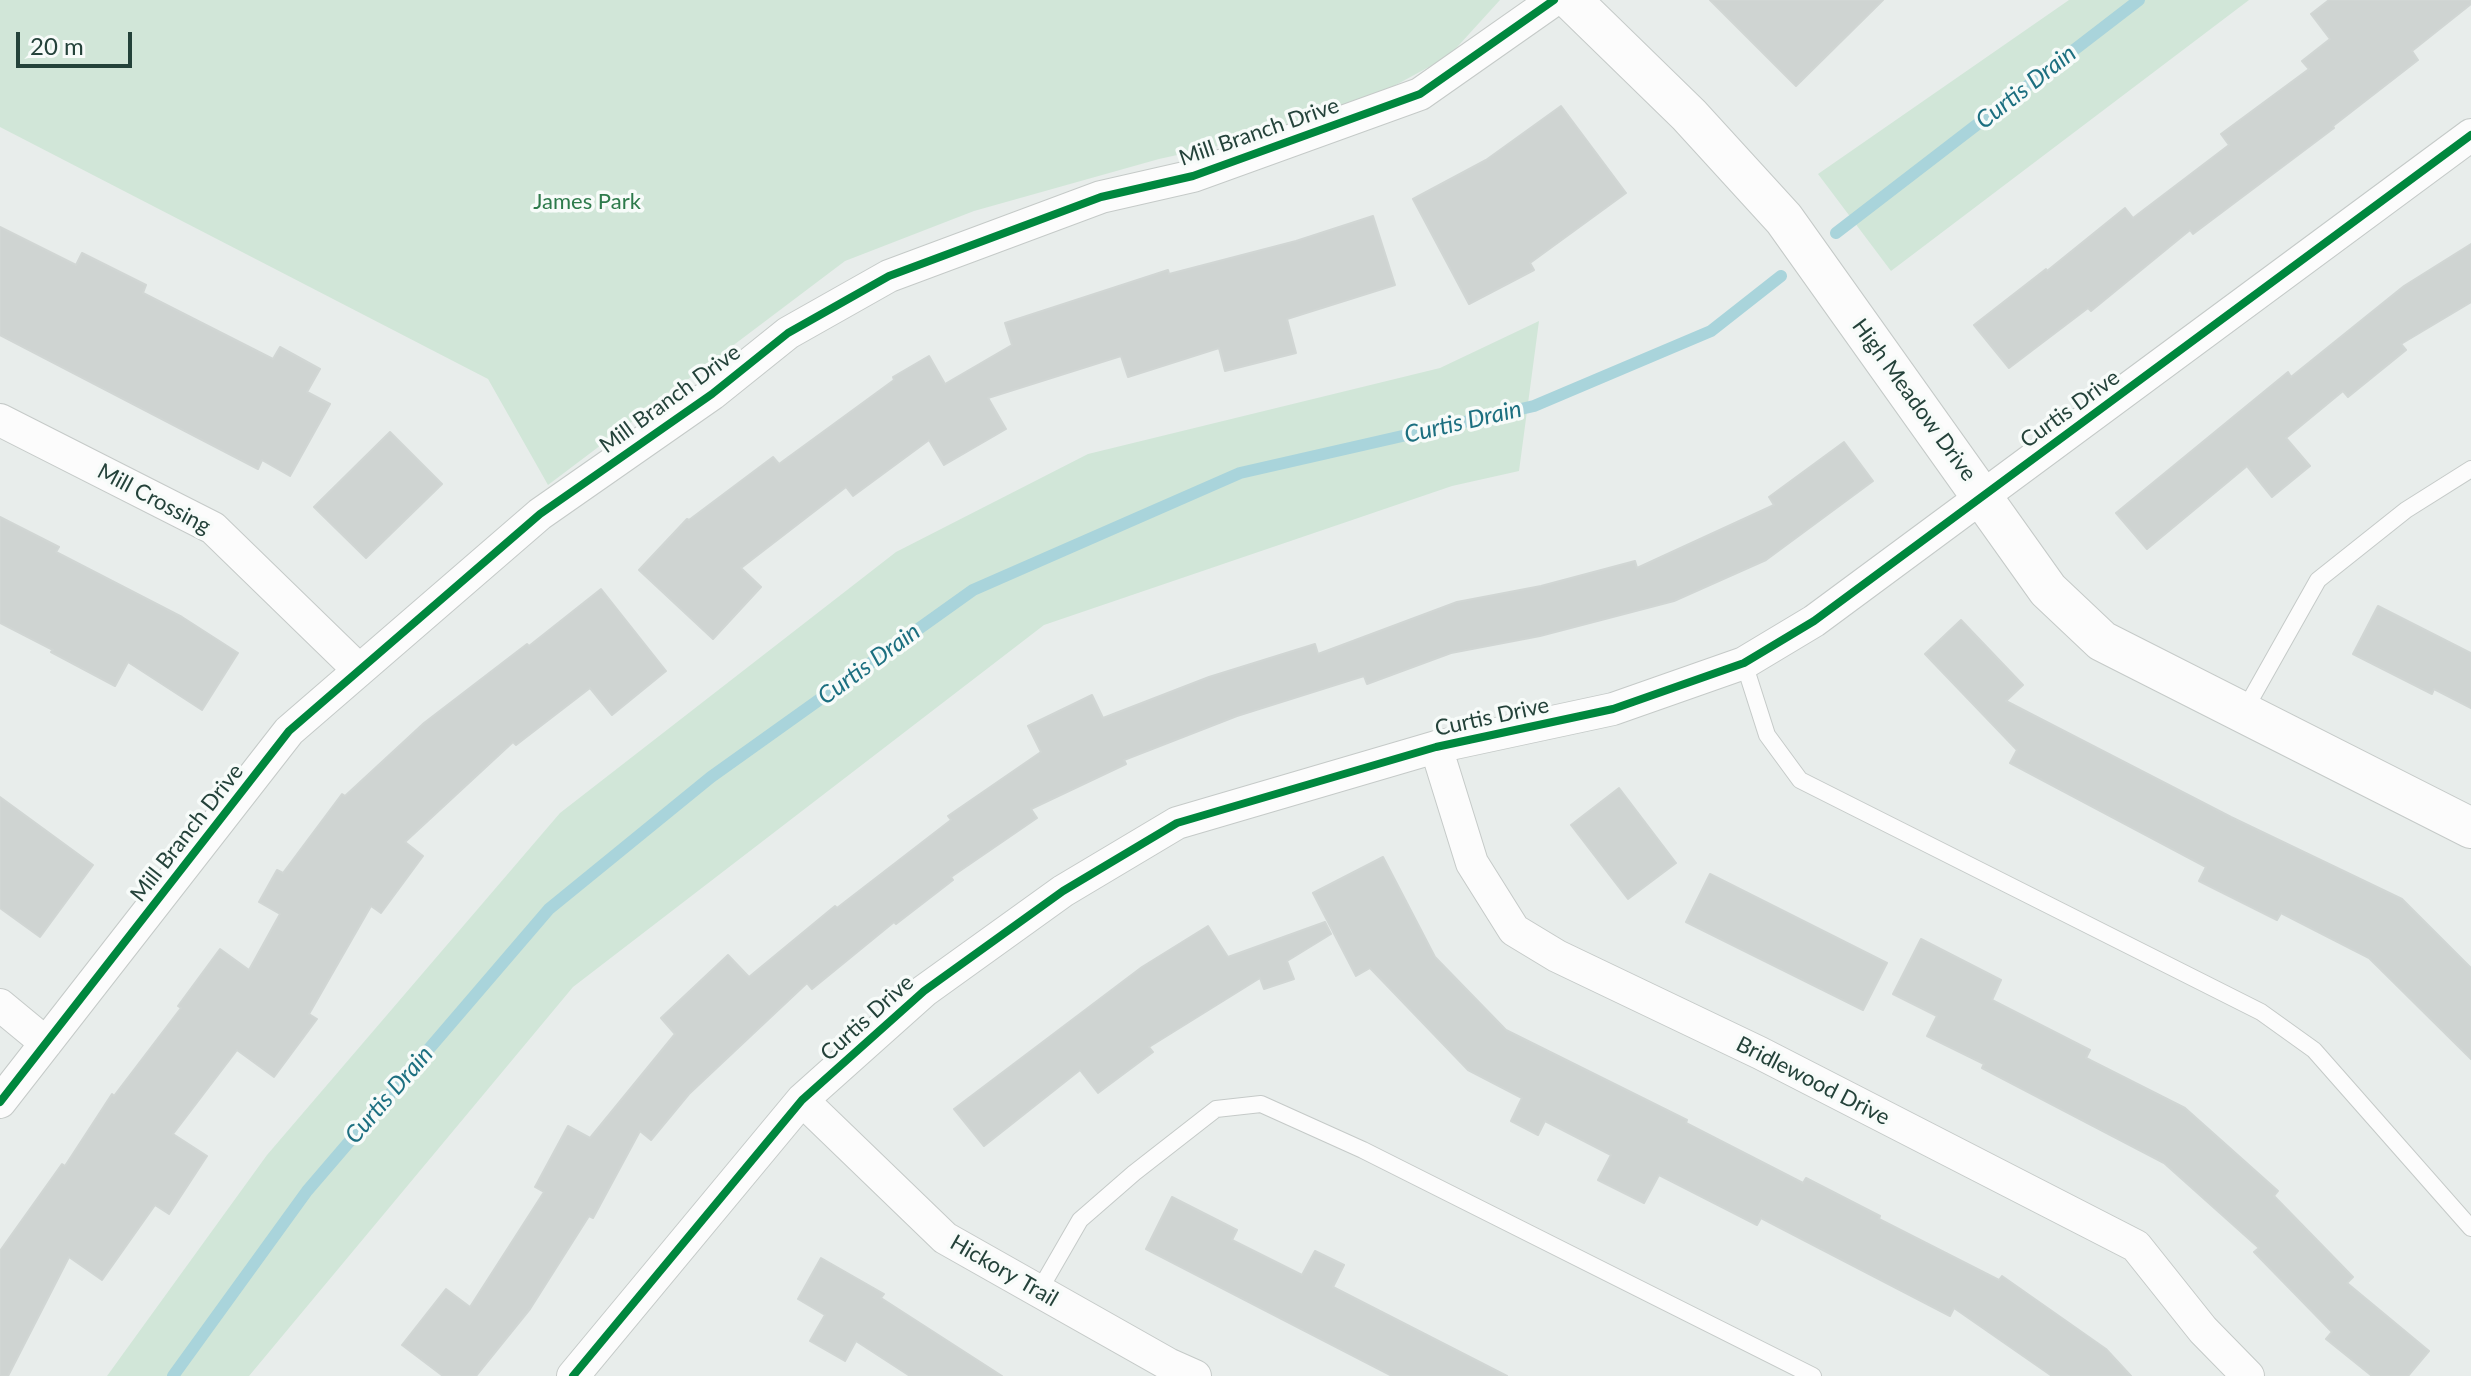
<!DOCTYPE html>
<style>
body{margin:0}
#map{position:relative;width:2471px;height:1376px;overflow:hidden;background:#e8edeb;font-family:Lato,sans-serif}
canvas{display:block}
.scale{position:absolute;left:16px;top:32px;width:116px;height:36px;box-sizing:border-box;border:4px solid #24423a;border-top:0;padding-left:10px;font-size:24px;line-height:28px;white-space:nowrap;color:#24423a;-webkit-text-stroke:6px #f7fbf9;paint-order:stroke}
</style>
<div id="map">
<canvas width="2471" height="1376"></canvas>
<div class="scale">20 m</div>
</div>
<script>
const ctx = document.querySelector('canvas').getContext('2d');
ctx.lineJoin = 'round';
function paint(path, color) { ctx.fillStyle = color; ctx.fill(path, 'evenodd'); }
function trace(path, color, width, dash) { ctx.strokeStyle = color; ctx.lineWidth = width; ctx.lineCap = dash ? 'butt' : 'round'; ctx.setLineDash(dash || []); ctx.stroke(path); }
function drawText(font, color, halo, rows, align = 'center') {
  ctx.font = font + ' Lato,sans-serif'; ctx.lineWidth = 7; ctx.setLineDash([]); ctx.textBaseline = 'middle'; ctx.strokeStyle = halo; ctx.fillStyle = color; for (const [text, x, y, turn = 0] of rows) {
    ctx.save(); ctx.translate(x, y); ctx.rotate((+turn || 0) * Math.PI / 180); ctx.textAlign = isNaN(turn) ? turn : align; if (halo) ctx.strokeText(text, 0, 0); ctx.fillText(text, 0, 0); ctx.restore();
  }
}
paint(new Path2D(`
 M 0,0 L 1500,0 L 1449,56 L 1381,93 L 1259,137 L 1159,159 L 974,211 L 845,261 L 548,485 L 488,379 L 0,127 Z
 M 2069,0 L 2249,0 L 1891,271 L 1818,174 Z
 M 1539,321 L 1519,471 L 1452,486 L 1044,625 L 573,987 L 249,1376 L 107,1376 L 267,1155 L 560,813 L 896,552 L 1088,454 L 1440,368 Z`), '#d1e6d8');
trace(new Path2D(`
 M 1836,233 L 2139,0
 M 173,1376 L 307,1191 L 549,909 L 711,777 L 973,590 L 1240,473 L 1534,406 L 1711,331 L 1781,276`), '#a9d4db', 12);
const building = new Path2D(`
 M 1710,0 L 1883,0 L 1796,86 Z
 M 2329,0 L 2471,0 L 2471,4 L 2412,51 L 2418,60 L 2333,126 L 2334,128 L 2193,234 L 2190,230 L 2091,311 L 2088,308 L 2009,368 L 1974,325 L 2046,269 L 2047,271 L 2125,208 L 2133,218 L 2229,145 L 2221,134 L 2309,69 L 2302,61 L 2330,39 L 2311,14 Z
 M 1561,106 L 1626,193 L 1530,263 L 1534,270 L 1469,304 L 1413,199 L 1486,160 Z
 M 1373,216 L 1395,285 L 1287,319 L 1296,353 L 1225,371 L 1219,348 L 1128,377 L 1121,356 L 988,398 L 1006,429 L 944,465 L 929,440 L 853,496 L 846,487 L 741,568 L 761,587 L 713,639 L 639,570 L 687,519 L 689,520 L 773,457 L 779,464 L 894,380 L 893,377 L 929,356 L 945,384 L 1012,345 L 1005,323 L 1168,270 L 1169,274 L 1296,241 Z
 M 0,227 L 76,265 L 82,253 L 146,285 L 143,293 L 273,359 L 280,347 L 320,369 L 307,392 L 330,404 L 290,476 L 262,460 L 258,469 L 0,335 Z
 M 2471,244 L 2471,302 L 2401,344 L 2406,350 L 2348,397 L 2343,391 L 2286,438 L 2310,466 L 2272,497 L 2247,466 L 2147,549 L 2116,513 L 2288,372 L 2291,377 L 2404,286 Z
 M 390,432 L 442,484 L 366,558 L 314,507 Z
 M 1844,442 L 1873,481 L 1766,560 L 1674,601 L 1540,636 L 1451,653 L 1367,684 L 1364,676 L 1237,716 L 1124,760 L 1126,764 L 1031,809 L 1037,818 L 951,877 L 953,880 L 896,924 L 894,922 L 812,989 L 807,983 L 689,1094 L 651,1140 L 640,1131 L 593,1218 L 589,1216 L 530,1309 L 476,1376 L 443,1376 L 402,1345 L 446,1289 L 470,1307 L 544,1192 L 535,1187 L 568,1126 L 590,1138 L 675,1034 L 661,1018 L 728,955 L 749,977 L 835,906 L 837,908 L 951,820 L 948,816 L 1041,752 L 1028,726 L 1092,695 L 1103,718 L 1209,677 L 1315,644 L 1318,654 L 1457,602 L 1541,586 L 1635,561 L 1637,568 L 1774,505 L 1769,497 Z
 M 0,517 L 59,547 L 56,552 L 182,617 L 238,653 L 202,710 L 128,662 L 115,686 L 51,652 L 53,650 L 0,623 Z
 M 601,589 L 666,671 L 612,715 L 590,688 L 516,745 L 513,742 L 405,842 L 423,856 L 381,913 L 371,906 L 309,1014 L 317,1019 L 274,1077 L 237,1050 L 173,1134 L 207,1156 L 169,1214 L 155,1205 L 102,1280 L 69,1257 L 8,1376 L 0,1376 L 0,1251 L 62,1164 L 65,1166 L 112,1094 L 114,1096 L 181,1008 L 178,1006 L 220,949 L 249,970 L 280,914 L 259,902 L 277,870 L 283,873 L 342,794 L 345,796 L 424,723 L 527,644 L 529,646 Z
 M 2378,606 L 2471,653 L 2471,708 L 2434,689 L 2432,694 L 2353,654 Z
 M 1961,620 L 2023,685 L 2006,701 L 2231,817 L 2402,899 L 2471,968 L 2471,1059 L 2369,958 L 2281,913 L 2277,920 L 2199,881 L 2206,867 L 2010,763 L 2017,750 L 1925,654 Z
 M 1619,788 L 1676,863 L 1628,899 L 1571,825 Z
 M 0,797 L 93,865 L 40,937 L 0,908 Z
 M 1383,857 L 1435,957 L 1506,1030 L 1687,1120 L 1686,1123 L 1803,1183 L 1806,1178 L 1880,1216 L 1879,1219 L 1999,1280 L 2002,1276 L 2106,1349 L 2131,1376 L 2052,1376 L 1954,1308 L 1950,1316 L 1761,1218 L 1757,1225 L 1659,1175 L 1644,1203 L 1598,1180 L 1611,1155 L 1545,1121 L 1538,1135 L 1511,1121 L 1522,1098 L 1468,1070 L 1370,968 L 1356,976 L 1313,893 Z
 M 1710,874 L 1887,963 L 1863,1010 L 1686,922 Z
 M 1325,922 L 1331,934 L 1287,961 L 1294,979 L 1264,989 L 1260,978 L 1149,1047 L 1153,1052 L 1098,1093 L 1080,1070 L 984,1146 L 954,1109 L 1142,967 L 1208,926 L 1228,957 Z
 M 1921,939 L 2001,980 L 1992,1000 L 2090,1050 L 2086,1058 L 2185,1108 L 2278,1191 L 2274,1196 L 2353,1277 L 2347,1283 L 2429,1351 L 2408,1376 L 2372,1376 L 2326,1339 L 2332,1332 L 2254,1252 L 2259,1248 L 2164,1163 L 1982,1068 L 1984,1064 L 1927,1036 L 1937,1016 L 1893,994 Z
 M 1172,1197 L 1237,1230 L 1232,1240 L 1302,1275 L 1315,1251 L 1344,1265 L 1333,1287 L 1507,1376 L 1392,1376 L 1146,1249 Z
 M 821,1258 L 884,1294 L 881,1298 L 1002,1376 L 910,1376 L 856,1341 L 845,1361 L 810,1341 L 825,1315 L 798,1299 Z`);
paint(building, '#cfd4d2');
trace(building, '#d1d6d4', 2);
const service = new Path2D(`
 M 1744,663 L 1767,735 L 1800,780 L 2261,1012 L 2314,1050 L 2471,1228
 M 2243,713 L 2318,580 L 2406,510 L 2471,469
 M 1039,1291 L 1080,1220 L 1134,1173 L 1216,1109 L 1261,1104 L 1363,1150 L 1813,1376`);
const minor = new Path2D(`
 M 0,420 L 213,528 L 359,670
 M 1436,747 L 1472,863 L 1514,930 L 1557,956 L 1760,1053 L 2136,1246 L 2203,1330 L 2248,1376
 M 0,1005 L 46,1043
 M 802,1100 L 945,1238 L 1168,1364 L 1195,1376
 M 0,1102 L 289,731 L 540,514 L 712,394 L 788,333 L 889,276 L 1101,197 L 1193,176 L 1420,94 L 1554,0
 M 573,1376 L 802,1100 L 924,991 L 1063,891 L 1177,823 L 1436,747 L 1613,709 L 1744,663 L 1814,621 L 2471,135`);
const tertiary = new Path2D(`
 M 1571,0 L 1689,115 L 1784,219 L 2048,590 L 2102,641 L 2471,828`);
trace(service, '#c5cac8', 18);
trace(minor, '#c5cac8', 34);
trace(tertiary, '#c5cac8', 42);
trace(service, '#fcfcfc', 16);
trace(minor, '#fcfcfc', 32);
trace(tertiary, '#fcfcfc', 40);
trace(new Path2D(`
 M 0,1102 L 289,731 L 540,514 L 712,394 L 788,333 L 889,276 L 1101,197 L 1193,176 L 1420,94 L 1554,0
 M 573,1376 L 802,1100 L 924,991 L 1063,891 L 1177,823 L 1436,747 L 1613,709 L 1744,663 L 1814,621 L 2471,135`), '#00873e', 8);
drawText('22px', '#24423a', '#f7fbf9', [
 ["Mill Branch Drive",1259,132,-19],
 ["Mill Branch Drive",670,399,-36],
 ["High Meadow Drive",1914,400,54],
 ["Curtis Drive",2070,409,-36],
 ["Mill Crossing",154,499,28],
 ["Curtis Drive",1492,717,-12],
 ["Mill Branch Drive",187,833,-52],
 ["Curtis Drive",867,1018,-42],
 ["Bridlewood Drive",1813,1081,27],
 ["Hickory Trail",1004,1271,30]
]);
drawText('22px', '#2d7a4b', '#f7fbf9', [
 ["James Park",587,202]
]);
drawText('italic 24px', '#1c6f80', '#f7fbf9', [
 ["Curtis Drain",2026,87,-38],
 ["Curtis Drain",1463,422,-13],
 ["Curtis Drain",869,664,-36],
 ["Curtis Drain",389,1095,-49]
]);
</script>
